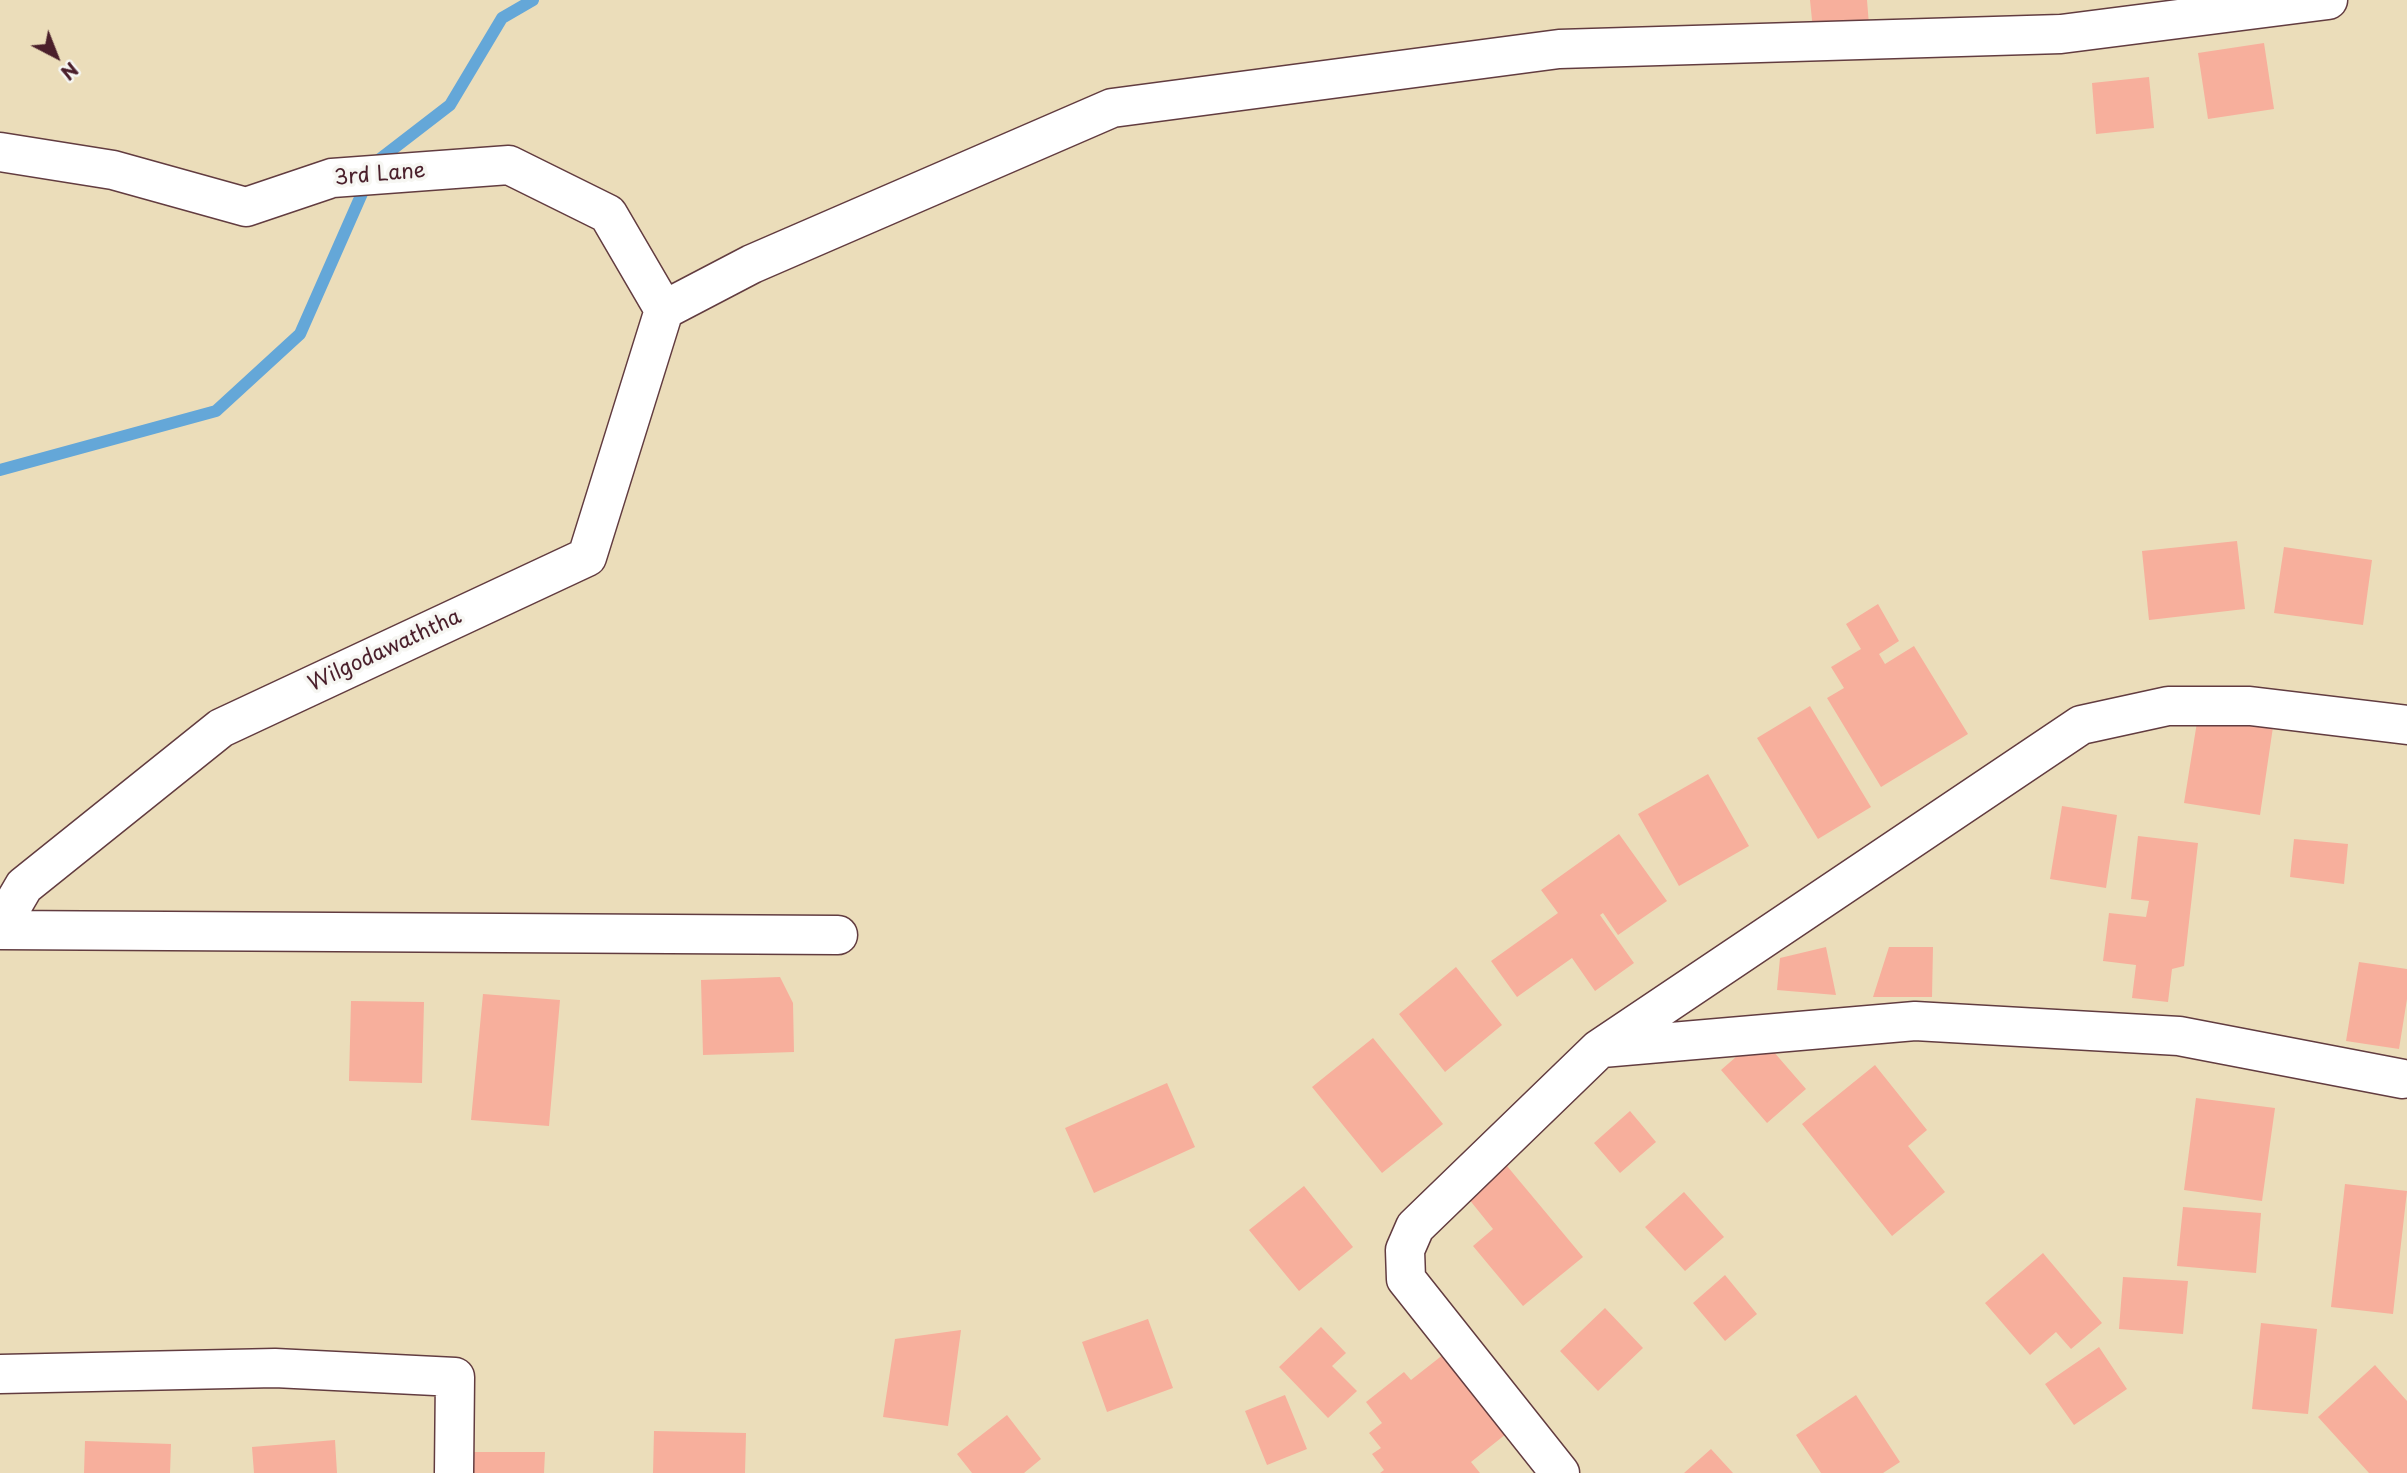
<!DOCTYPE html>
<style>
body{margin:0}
#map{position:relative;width:2407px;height:1473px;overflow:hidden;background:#ebddba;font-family:"Playpen Sans",sans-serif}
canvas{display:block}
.north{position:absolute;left:21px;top:21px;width:70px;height:70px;-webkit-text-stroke:5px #f6f6f2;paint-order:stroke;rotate:138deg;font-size:19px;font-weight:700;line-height:28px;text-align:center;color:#4a1f2b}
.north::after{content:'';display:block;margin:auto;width:24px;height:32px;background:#4a1f2b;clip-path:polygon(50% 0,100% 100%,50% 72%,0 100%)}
</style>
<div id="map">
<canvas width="2407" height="1473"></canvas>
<div class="north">N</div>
</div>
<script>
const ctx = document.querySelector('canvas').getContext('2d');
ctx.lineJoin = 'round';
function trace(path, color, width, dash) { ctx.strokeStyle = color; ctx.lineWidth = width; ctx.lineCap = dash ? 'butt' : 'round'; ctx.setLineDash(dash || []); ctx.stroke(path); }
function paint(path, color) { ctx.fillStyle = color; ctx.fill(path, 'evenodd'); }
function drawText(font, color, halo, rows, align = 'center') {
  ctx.font = font + ' "Playpen Sans",sans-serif'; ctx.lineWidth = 7; ctx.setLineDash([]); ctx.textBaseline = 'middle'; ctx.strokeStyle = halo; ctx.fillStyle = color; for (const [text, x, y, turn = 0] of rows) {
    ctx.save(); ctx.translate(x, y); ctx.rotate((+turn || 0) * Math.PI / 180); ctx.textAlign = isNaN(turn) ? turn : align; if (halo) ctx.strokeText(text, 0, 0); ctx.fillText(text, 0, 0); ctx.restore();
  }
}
trace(new Path2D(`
 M 374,166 L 376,162 L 450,105 L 502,18 L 533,0
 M 0,470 L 216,411 L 300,334 L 367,182`), '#64a7d8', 12);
paint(new Path2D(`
 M 1810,0 L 1867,0 L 1869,25 L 1813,30 Z
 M 2264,43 L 2274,109 L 2208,119 L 2198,53 Z
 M 2149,77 L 2154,128 L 2096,134 L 2092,83 Z
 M 2237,541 L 2245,609 L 2149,620 L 2142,551 Z
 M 2284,547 L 2372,560 L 2363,625 L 2274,613 Z
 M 1878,604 L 1899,641 L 1879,654 L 1885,664 L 1914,646 L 1968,734 L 1881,787 L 1827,698 L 1844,688 L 1831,667 L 1861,649 L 1846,624 Z
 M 1810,706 L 1871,807 L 1818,839 L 1757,738 Z
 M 2198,716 L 2273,727 L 2260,815 L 2184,803 Z
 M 1708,774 L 1749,846 L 1679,886 L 1638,814 Z
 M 2062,806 L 2117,815 L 2106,888 L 2050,879 Z
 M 1619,834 L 1667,901 L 1618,935 L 1603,913 L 1600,915 L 1634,963 L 1595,991 L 1572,958 L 1517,997 L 1491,961 L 1558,913 L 1541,890 Z
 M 2138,836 L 2198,843 L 2184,966 L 2172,969 L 2168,1002 L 2132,998 L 2136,965 L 2103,961 L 2109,913 L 2146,917 L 2149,901 L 2131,899 Z
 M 2294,839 L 2348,844 L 2344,884 L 2290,877 Z
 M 1826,947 L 1836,995 L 1777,990 L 1780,958 Z
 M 1889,947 L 1933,947 L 1932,997 L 1873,997 Z
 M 2359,962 L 2407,969 L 2407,999 L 2399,1049 L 2346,1041 Z
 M 1456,967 L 1502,1025 L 1445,1072 L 1399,1014 Z
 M 780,977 L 793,1003 L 794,1052 L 703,1055 L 701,980 Z
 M 483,994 L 560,1000 L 549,1126 L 471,1120 Z
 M 351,1001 L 424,1002 L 422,1083 L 349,1081 Z
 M 1760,1036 L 1806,1089 L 1767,1123 L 1721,1070 Z
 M 1373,1038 L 1443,1124 L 1382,1173 L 1312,1087 Z
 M 1875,1065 L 1927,1130 L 1908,1146 L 1945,1192 L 1892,1236 L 1802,1124 Z
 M 1167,1083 L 1195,1147 L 1094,1193 L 1065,1128 Z
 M 2196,1098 L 2275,1108 L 2262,1201 L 2184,1190 Z
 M 1630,1111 L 1656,1142 L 1620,1173 L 1594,1143 Z
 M 1507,1166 L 1583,1257 L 1523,1306 L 1473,1246 L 1493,1229 L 1468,1198 Z
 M 2345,1184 L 2407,1191 L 2393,1314 L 2331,1307 Z
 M 1304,1186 L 1353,1247 L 1299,1291 L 1249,1230 Z
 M 1684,1192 L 1724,1237 L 1685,1271 L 1645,1227 Z
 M 2183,1207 L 2261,1213 L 2256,1273 L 2177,1266 Z
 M 2043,1253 L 2102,1323 L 2071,1349 L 2056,1332 L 2030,1355 L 1985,1303 Z
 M 1725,1275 L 1757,1314 L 1725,1341 L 1693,1303 Z
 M 2123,1277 L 2188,1281 L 2183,1334 L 2119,1329 Z
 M 1605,1308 L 1643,1348 L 1598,1391 L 1560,1351 Z
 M 1148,1319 L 1173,1388 L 1107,1412 L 1082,1342 Z
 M 2261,1323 L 2317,1329 L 2308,1414 L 2252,1409 Z
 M 1321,1327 L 1346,1353 L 1332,1366 L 1357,1391 L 1328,1418 L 1279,1367 Z
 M 961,1330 L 948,1426 L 883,1417 L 895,1339 Z
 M 2099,1347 L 2127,1389 L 2074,1425 L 2045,1384 Z
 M 1444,1354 L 1506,1434 L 1471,1462 L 1480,1473 L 1380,1473 L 1384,1470 L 1372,1454 L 1381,1448 L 1369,1433 L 1382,1423 L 1366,1402 L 1404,1372 L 1411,1380 Z
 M 2375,1365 L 2407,1401 L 2407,1473 L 2369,1473 L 2318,1417 Z
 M 1285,1395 L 1307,1449 L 1267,1465 L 1245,1411 Z
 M 1856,1395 L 1900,1462 L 1883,1473 L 1821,1473 L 1796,1435 Z
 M 1007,1415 L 1041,1459 L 1024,1473 L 972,1473 L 957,1454 Z
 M 654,1431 L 746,1433 L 745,1473 L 653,1473 Z
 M 335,1440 L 337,1473 L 254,1473 L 252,1447 Z
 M 85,1441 L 171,1444 L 170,1473 L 84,1473 Z
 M 1711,1449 L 1733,1473 L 1684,1473 Z
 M 474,1452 L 545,1452 L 544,1473 L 474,1473 Z`), '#f7af9c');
const minor = new Path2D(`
 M 0,152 L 113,170 L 246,207 L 332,178 L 509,165 L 608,214 L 664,310
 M 664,310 L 752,264 L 1112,108 L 1559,49 L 2061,34 L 2328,0
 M 0,927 L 24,886 L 221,728 L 587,557 L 664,310
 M 0,930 L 838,935
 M 1602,1048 L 1915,1021 L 2179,1036 L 2403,1079
 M 0,1374 L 275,1368 L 455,1377 L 454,1473
 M 1560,1473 L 1406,1279 L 1405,1250 L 1415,1227 L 1599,1049 L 2081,725 L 2168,706 L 2250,706 L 2407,725`);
trace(minor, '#623c40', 41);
trace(minor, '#fff', 38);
drawText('21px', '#4a1f2b', '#f6f6f2', [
 ["3rd Lane",380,175,-5],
 ["Wilgodawaththa",385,651,-25]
]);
</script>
